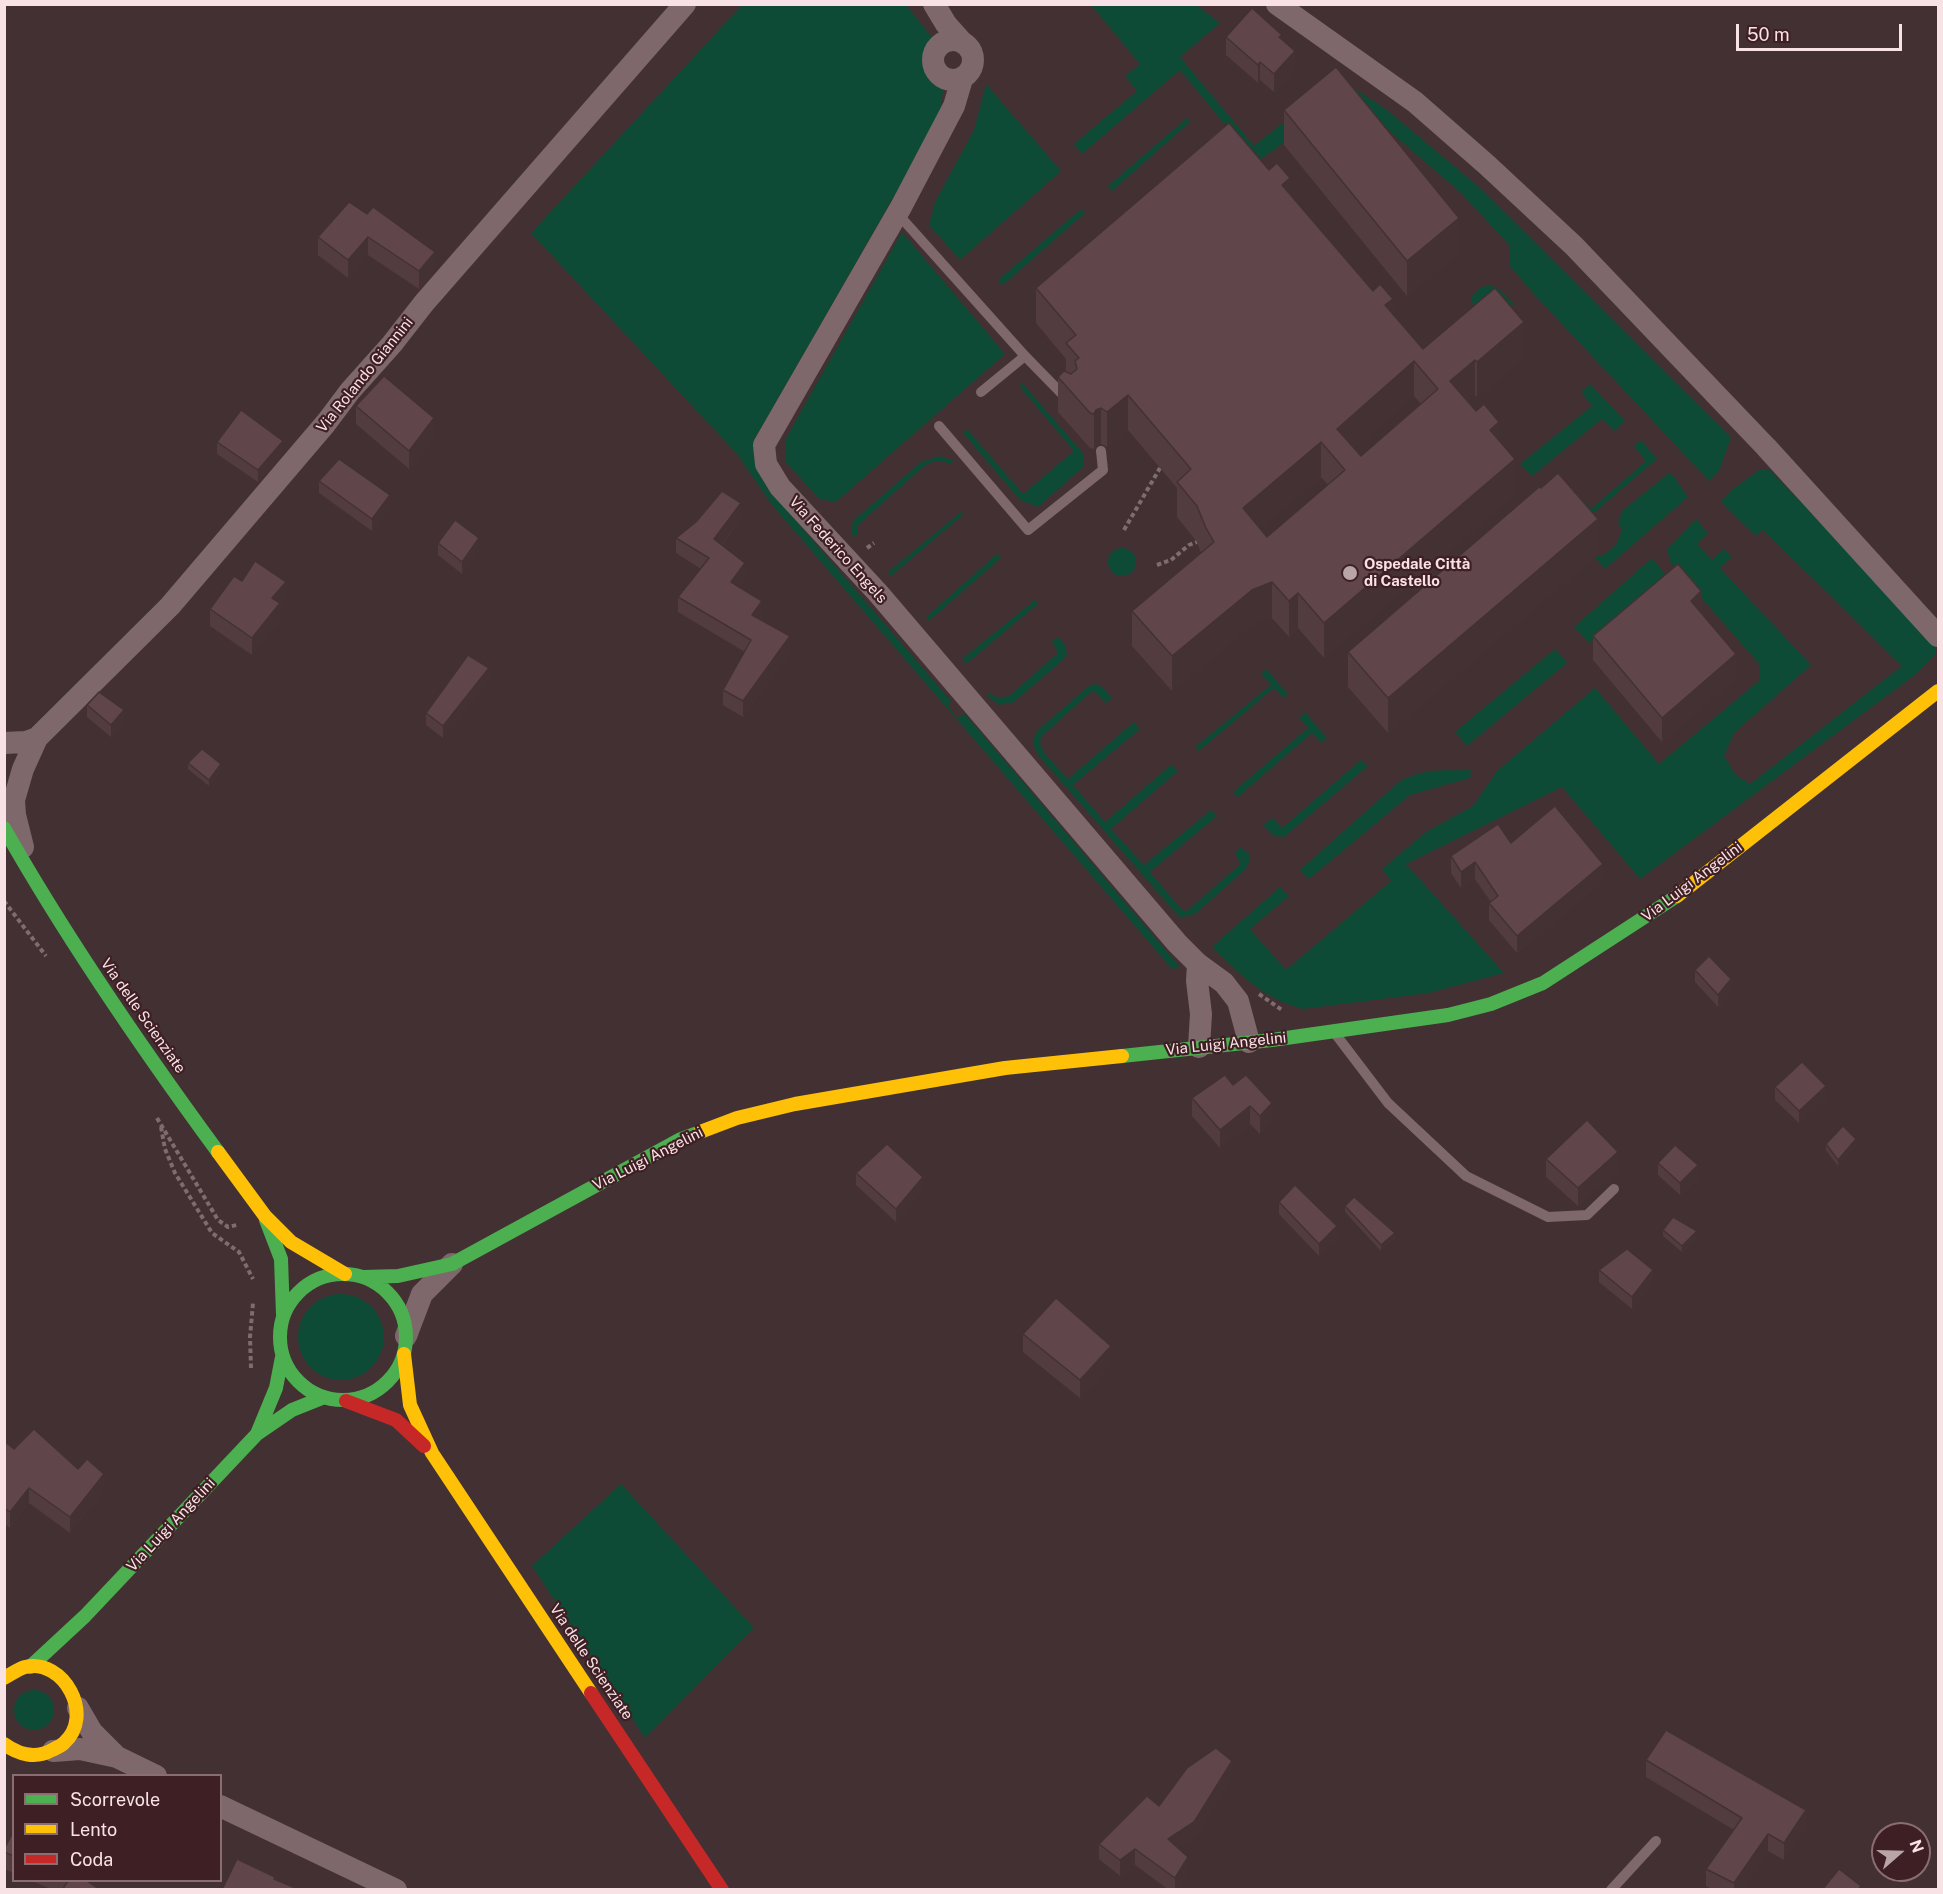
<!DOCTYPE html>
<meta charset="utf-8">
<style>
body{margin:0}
#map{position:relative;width:1943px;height:1894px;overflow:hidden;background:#423033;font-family:"Public Sans",sans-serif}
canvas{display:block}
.frame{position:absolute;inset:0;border:6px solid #f9e2e5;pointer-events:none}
.legend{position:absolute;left:12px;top:1774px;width:210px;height:108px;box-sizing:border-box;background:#3e1f24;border:2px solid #896d71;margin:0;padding:8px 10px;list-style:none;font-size:18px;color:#f9e2e5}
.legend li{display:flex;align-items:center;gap:12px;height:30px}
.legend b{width:30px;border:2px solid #896d71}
.north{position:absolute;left:1871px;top:1822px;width:60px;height:60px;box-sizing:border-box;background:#3e1f24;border:2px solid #896d71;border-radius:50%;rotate:70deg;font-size:16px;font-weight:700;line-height:24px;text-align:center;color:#f9e2e5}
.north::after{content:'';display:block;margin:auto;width:21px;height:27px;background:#b9a4a7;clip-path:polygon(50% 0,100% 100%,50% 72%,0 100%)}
.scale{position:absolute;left:1736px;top:24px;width:166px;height:27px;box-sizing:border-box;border:3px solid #f9e2e5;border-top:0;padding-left:8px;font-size:18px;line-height:21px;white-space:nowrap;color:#f9e2e5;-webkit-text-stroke:4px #3e1f24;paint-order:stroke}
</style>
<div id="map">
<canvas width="1943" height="1894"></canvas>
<div class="frame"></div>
<ul class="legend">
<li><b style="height:8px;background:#4caf50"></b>Scorrevole</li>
<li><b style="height:8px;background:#ffc107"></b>Lento</li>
<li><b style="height:8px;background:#c62828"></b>Coda</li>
</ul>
<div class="north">N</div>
<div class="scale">50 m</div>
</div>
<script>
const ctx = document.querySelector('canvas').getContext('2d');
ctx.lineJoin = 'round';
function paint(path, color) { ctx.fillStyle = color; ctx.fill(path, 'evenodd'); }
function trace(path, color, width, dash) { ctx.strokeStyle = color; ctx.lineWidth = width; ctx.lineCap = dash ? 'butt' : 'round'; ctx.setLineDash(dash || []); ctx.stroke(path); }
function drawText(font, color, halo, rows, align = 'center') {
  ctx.font = font + ' "Public Sans",sans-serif'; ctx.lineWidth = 4.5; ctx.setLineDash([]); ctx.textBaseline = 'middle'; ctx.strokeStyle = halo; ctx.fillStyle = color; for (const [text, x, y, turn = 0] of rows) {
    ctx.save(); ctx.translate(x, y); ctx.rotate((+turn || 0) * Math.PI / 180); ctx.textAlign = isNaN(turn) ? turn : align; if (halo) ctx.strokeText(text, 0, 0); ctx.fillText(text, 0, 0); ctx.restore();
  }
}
paint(new Path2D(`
 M 742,5 L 906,5 L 934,40 L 945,73 L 940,116 L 754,440 C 753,460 756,468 766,486 L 951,701 L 948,706 L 957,718 L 965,714 L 1180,967 L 1172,969 L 772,505 L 737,454 L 531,233 Z
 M 1091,5 L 1196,5 L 1220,23 L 1180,57 L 1254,146 L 1326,88 L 1349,85 L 1387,110 L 1479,187 L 1731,437 L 1719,471 L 1709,481 L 1532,292 L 1509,265 L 1510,246 L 1461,193 L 1360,106 L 1349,86 L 1278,147 L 1261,159 L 1240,143 L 1180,70 L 1082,154 L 1074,144 L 1137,91 L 1125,76 L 1140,64 Z
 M 986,84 L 1061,171 L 960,260 L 929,225 L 935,202 L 974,130 Z
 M 1187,118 L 1190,122 L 1112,191 L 1108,186 Z
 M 1081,209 L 1085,213 L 1003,285 L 998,280 Z
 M 902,232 L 1005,354 L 836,502 L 819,499 L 785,461 L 785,440 Z
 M 1490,285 L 1499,289 L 1514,304 L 1501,316 L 1474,308 L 1471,299 C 1475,290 1480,287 1490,285 Z
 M 1023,384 L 1083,453 L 1083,467 L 1038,507 L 1020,500 L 963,433 L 967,429 L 1023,494 L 1074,451 L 1019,386 Z
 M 1590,384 L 1625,421 L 1615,431 L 1602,419 L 1532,476 L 1520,464 L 1592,406 L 1581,392 Z
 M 1641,440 L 1657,459 L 1589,517 L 1575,500 L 1579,496 L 1591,509 L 1646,461 L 1634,446 Z
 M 940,456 L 954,461 L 950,464 C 939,459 934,460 923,467 L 858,525 L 858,536 L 851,535 L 853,521 L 921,462 Z
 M 1759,470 L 1770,470 L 1935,641 L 1935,655 L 1915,675 L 1640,879 L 1562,787 L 1406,864 L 1504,973 L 1429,993 L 1303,1009 C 1262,998 1242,976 1212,947 L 1280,887 L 1289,896 L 1250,929 L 1286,970 L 1391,881 L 1382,869 L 1426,832 L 1473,806 L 1497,771 L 1595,688 L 1659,764 L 1760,680 L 1760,665 L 1670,562 L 1667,549 L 1696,519 L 1708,533 L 1697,544 L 1712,560 L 1724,549 L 1732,557 L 1720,568 L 1811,665 L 1734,733 L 1724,756 L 1736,775 L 1750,784 L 1902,666 L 1763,530 L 1756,536 L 1721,502 L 1733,489 Z
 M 1669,473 L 1673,475 L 1688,497 L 1605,569 L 1595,558 L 1598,555 L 1602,556 L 1616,545 L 1622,529 L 1618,523 L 1622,511 Z
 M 961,512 L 963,515 L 891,576 L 888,572 Z
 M1108 562a14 14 0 1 1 28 0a14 14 0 1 1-28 0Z
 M 997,554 L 1001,558 L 929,621 L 926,617 Z
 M 1652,558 L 1666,575 L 1589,643 L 1574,627 Z
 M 1035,600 L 1038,604 L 966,664 L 962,659 Z
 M 1058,637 L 1065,645 L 1067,654 L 1063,660 L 1014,702 L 1000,705 L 988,697 L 989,692 L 997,698 L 1009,696 L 1058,653 L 1052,642 Z
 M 1555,649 L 1567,663 L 1467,746 L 1455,732 Z
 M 1266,669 L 1288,694 L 1284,698 L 1274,688 L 1199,751 L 1195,747 L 1271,685 L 1261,674 Z
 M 1095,684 L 1101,686 L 1112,698 L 1106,703 L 1096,693 L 1091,692 L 1042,736 L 1040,743 L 1045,754 L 1068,779 L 1134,722 L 1140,729 L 1073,785 L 1105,822 L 1172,764 L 1178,771 L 1111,829 L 1144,865 L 1211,810 L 1217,816 L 1150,872 L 1182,910 L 1187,911 L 1239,865 L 1239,861 L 1235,853 L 1240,847 L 1249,854 L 1249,862 L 1244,871 L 1195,914 L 1180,918 L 1039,756 C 1033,746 1031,742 1037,731 L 1089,686 Z
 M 1305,712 L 1327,738 L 1321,743 L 1312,733 L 1238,797 L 1233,792 L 1308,728 L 1299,718 Z
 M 1361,760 L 1368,766 L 1284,837 L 1274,836 L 1263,825 L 1273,818 L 1282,828 Z
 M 1471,770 L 1470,778 L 1410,795 L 1309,879 L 1300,870 L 1399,782 C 1424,767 1443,771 1471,770 Z
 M298 1337a43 43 0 1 1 86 0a43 43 0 1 1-86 0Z
 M 621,1484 L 754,1628 L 645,1738 L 532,1566 Z
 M14 1710a20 20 0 1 1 40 0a20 20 0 1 1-40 0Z`), '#0e4b36');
trace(new Path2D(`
 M 1124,530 L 1160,468
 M 867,548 L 874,543
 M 1157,565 L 1171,560 L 1189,545 L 1197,542
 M 4,901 L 46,956
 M 1259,994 L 1282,1010
 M 157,1118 L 218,1220 L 228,1227 L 237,1225
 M 161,1127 L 165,1149 L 175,1173 L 212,1233 L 239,1252 L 253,1279
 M 251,1368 L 250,1337 L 253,1303`), '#7e6c6f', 4, [4.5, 3]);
trace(new Path2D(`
 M 897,213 L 1025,356 L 1067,399
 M 981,392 L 1025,356
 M 939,426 L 1028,530 L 1103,470 L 1101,451
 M 1337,1036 L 1388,1103 L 1466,1176 L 1548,1217 L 1587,1215 L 1614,1189
 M 1611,1890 L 1656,1841`), '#7e686b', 10);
trace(new Path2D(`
 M 934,4 L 946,24 L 963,43
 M 1277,4 L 1415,102 L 1487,165 L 1574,246 L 1766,447 L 1938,636
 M933 60a20 20 0 1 1 40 0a20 20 0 1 1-40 0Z
 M 962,79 L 954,106 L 901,207 L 764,445 L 766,464 L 780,487 L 878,593 L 1177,943 L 1198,964 L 1224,983 L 1238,1001 L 1249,1042
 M 4,743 L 26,742 L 37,738
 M 23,847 L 15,815 L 14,800 L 23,769 L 37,738 L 170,606 L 326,423 L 350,391 L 392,344 L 424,303 L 685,4
 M 1198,964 L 1197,981 L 1201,1014 L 1199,1047
 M 406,1336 L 422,1294 L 452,1264
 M 78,1708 L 92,1732 L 117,1757
 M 53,1751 L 80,1749 L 117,1757 L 156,1776
 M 220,1806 L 396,1890`), '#7e686b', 22);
trace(new Path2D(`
 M 4,828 C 68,941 141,1047 218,1152
 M 1122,1056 L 1272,1040 L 1448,1015 L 1491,1004 L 1543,983 L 1677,896
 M 266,1220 L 281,1259 L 283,1315
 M280 1337a63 63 0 1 1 126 0a63 63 0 1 1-126 0Z
 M 364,1277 L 398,1276 L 452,1264 L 681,1139 L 700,1132
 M 257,1434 L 276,1388 L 282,1357
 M 30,1667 L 85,1616 L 257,1434 L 292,1410 L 322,1398`), '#4caf50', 14);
trace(new Path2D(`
 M 1677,896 L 1938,691
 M 700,1132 L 737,1118 L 795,1104 L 1005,1068 L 1122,1056
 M 218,1152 L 265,1216 L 291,1242 L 345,1274
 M 404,1354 L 410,1405 L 432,1453 L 591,1693
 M 4,1678 C 10,1675 18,1669 25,1667 C 64,1658 95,1716 64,1743 C 61,1746 56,1748 52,1750 C 36,1759 19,1755 4,1744`), '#ffc107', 14);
trace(new Path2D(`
 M 346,1401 L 396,1420 L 424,1446
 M 591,1693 L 722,1890`), '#c62828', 14);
paint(new Path2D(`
 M 1226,37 L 1282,40 L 1295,69 L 1274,92 L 1260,80 L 1258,83 L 1226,55 Z
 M 1284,110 L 1459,253 L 1407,296 L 1284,145 Z
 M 1290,194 L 1423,349 L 1524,357 L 1477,397 L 1475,395 L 1468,401 L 1499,440 L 1515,494 L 1324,658 L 1298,628 L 1289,637 L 1272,618 L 1252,625 L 1172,691 L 1132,646 L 1132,611 L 1201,553 L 1197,542 L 1177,517 L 1177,488 L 1128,430 L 1107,447 L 1101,444 L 1096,445 L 1094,449 L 1090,448 L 1058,412 L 1058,377 L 1066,372 L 1066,359 L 1036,323 L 1036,288 ZM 1414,396 L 1421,404 L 1361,456 L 1354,448 ZM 1321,477 L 1328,485 L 1267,537 L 1260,529 Z
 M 349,202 L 435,270 L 419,289 L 368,255 L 348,278 L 318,255 L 318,237 Z
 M 356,406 L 434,437 L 409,469 L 356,424 Z
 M 217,442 L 283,453 L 258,482 L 217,454 Z
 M 319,481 L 390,507 L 372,531 L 319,493 Z
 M 741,518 L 722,545 L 745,578 L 739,587 L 762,617 L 760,619 L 790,652 L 743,717 L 723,705 L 723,690 L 745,652 L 678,612 L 678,597 L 701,569 L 676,553 L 676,538 Z
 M 438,543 L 479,550 L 462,574 L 438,555 Z
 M 1598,554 L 1388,733 L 1348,687 L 1348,652 Z
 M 242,581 L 286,598 L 280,605 L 280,620 L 252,655 L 210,626 L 210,609 Z
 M 1701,613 L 1736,678 L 1662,742 L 1593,660 L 1593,636 Z
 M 489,680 L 443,738 L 426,725 L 426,713 Z
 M 87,705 L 124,722 L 111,737 L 87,717 Z
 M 188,763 L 221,770 L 209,786 L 188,769 Z
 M 1511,843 L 1603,881 L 1517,953 L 1489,920 L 1489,903 L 1491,902 L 1475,879 L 1461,888 L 1451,873 L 1451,856 Z
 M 1695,970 L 1731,991 L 1718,1007 L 1695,982 Z
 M 1233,1085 L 1272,1121 L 1260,1134 L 1250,1124 L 1220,1148 L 1192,1116 L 1192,1098 Z
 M 1775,1087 L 1826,1098 L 1799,1123 L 1775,1100 Z
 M 1826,1144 L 1856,1145 L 1838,1166 L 1826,1150 Z
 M 1546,1159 L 1618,1170 L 1578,1206 L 1546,1177 Z
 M 1658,1163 L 1698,1177 L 1680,1195 L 1658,1175 Z
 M 856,1173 L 923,1189 L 896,1222 L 856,1185 Z
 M 1279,1202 L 1337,1239 L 1319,1256 L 1279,1214 Z
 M 1345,1206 L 1395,1239 L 1381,1251 L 1345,1212 Z
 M 1663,1230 L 1697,1237 L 1682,1252 L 1663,1236 Z
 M 1599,1270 L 1653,1282 L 1632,1309 L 1599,1282 Z
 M 1023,1334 L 1111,1364 L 1080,1398 L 1023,1352 Z
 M 4,1441 L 14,1449 L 78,1469 L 104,1490 L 70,1533 L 29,1503 L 10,1528 L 4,1523 Z
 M 1646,1760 L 1806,1826 L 1784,1860 L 1768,1851 L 1741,1890 L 1714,1890 L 1706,1886 L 1706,1869 L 1734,1830 L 1646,1777 Z
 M 1232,1777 L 1194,1838 L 1178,1848 L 1188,1873 L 1178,1890 L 1169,1890 L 1135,1865 L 1120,1876 L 1099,1859 L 1099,1844 L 1159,1806 Z
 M 14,1831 L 14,1873 L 4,1869 L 4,1849 Z
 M 32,1881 L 87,1881 L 101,1890 L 53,1890 Z`), '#533c40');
paint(new Path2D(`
 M 1295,51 L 1295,69 L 1274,92 L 1274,74 Z
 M 1260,62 L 1260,80 L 1258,83 L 1258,65 Z
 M 1290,178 L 1290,213 L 1282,185 Z
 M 1459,218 L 1459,253 L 1407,296 L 1407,261 Z
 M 368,237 L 368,255 L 348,278 L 348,260 Z
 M 435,252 L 435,270 L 419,289 L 419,271 Z
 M 1393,299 L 1393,334 L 1385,305 Z
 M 1524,322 L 1524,357 L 1477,397 L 1477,362 Z
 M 1475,360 L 1475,395 L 1450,416 L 1450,381 Z
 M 1414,361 L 1414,396 L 1338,462 L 1337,429 Z
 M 1128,395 L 1128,430 L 1107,447 L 1107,412 Z
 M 1101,408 L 1101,444 L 1096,445 L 1094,449 L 1094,414 L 1096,410 Z
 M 434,418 L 434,437 L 409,469 L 409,451 Z
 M 1499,422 L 1499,457 L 1490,430 Z
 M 283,441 L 283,453 L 258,482 L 258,470 Z
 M 1321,442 L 1321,477 L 1243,544 L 1243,508 Z
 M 1515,459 L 1515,494 L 1324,658 L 1324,623 Z
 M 390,495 L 390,507 L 372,531 L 372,519 Z
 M 741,503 L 741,518 L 714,555 L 714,539 Z
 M 1598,519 L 1598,554 L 1388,733 L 1388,698 Z
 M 479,538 L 479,550 L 462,574 L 462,562 Z
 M 745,563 L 745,578 L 731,598 L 731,582 Z
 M 286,582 L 286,598 L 280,605 L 280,620 L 252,655 L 252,638 L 272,598 Z
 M 1272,582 L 1272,618 L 1252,625 L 1172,691 L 1172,656 L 1252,590 Z
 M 1701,591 L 1701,615 L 1691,601 Z
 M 1298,593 L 1298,628 L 1289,637 L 1289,601 Z
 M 762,601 L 762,617 L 752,630 L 752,615 Z
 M 790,636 L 790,652 L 743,717 L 743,701 Z
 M 1736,654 L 1736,678 L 1662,742 L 1662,718 Z
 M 489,668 L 489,680 L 443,738 L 443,726 Z
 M 124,710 L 124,722 L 111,737 L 111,725 Z
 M 221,764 L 221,770 L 209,786 L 209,780 Z
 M 1475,862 L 1475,879 L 1461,888 L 1461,872 Z
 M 1603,864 L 1603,881 L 1517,953 L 1517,936 Z
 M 1731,979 L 1731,991 L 1718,1007 L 1718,995 Z
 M 1826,1086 L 1826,1098 L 1799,1123 L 1799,1111 Z
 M 1272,1103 L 1272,1121 L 1260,1134 L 1260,1116 Z
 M 1250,1106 L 1250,1124 L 1220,1148 L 1220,1130 Z
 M 1856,1139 L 1856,1145 L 1838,1166 L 1838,1160 Z
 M 1618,1152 L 1618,1170 L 1578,1206 L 1578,1188 Z
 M 1698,1165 L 1698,1177 L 1680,1195 L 1680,1183 Z
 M 923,1177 L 923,1189 L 896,1222 L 896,1209 Z
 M 1337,1226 L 1337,1239 L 1319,1256 L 1319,1244 Z
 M 1697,1231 L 1697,1237 L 1682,1252 L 1682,1246 Z
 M 1395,1233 L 1395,1239 L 1381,1251 L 1381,1245 Z
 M 1653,1270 L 1653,1282 L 1632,1309 L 1632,1297 Z
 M 1111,1346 L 1111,1364 L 1080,1398 L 1080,1380 Z
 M 104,1474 L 104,1490 L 70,1533 L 70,1517 Z
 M 29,1488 L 29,1503 L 10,1528 L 10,1512 Z
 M 1232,1761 L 1232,1777 L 1194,1838 L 1168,1855 L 1168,1839 Z
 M 1806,1810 L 1806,1826 L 1784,1860 L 1784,1843 Z
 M 1768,1834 L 1768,1851 L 1741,1890 L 1734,1890 L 1734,1883 Z
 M 1135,1849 L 1135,1865 L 1120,1876 L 1120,1860 Z
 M 1188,1857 L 1188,1873 L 1178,1890 L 1175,1890 L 1175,1878 Z`), '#433134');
const building = new Path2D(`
 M 1252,8 L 1282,35 L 1279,37 L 1295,51 L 1274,74 L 1260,62 L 1258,65 L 1226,37 Z
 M 1336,67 L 1459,218 L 1407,261 L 1284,110 Z
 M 1229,123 L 1269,170 L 1277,163 L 1290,178 L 1282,185 L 1373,291 L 1380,284 L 1393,299 L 1385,305 L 1423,349 L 1495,288 L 1524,322 L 1477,362 L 1475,360 L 1450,381 L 1476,411 L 1484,404 L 1499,422 L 1490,430 L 1515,459 L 1324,623 L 1298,593 L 1289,601 L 1272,582 L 1252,590 L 1172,656 L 1132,611 L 1214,542 L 1206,528 L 1197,506 L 1177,482 L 1191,469 L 1128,395 L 1107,412 L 1101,408 L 1096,410 L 1094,414 L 1090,413 L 1058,377 L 1064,371 L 1071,374 L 1077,369 L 1075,361 L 1079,358 L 1066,343 L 1076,335 L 1036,288 ZM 1414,361 L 1438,389 L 1361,456 L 1337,429 ZM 1321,442 L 1345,470 L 1267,537 L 1243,508 Z
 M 349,202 L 367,214 L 373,207 L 435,252 L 419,271 L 368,237 L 348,260 L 318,237 Z
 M 384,376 L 434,418 L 409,451 L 356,406 Z
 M 241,410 L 283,441 L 258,470 L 217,442 Z
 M 339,459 L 390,495 L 372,519 L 319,481 Z
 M 1558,473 L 1598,519 L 1388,698 L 1348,652 L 1539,487 L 1541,488 Z
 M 722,491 L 741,503 L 714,539 L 745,563 L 731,582 L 762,601 L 752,615 L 790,636 L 743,701 L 723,690 L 751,640 L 678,597 L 709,558 L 676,538 L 696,522 Z
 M 455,520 L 479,538 L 462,562 L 438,543 Z
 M 255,561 L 286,582 L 272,598 L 280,603 L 252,638 L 210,609 L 234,576 L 242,581 Z
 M 1678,564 L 1701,591 L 1691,601 L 1736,654 L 1662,718 L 1593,636 Z
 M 468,655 L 489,668 L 443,726 L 426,713 Z
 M 99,692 L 124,710 L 111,725 L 87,705 Z
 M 202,749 L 221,764 L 209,780 L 188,763 Z
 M 1555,806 L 1603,864 L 1517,936 L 1489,903 L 1498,896 L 1475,862 L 1461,872 L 1451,856 L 1498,824 L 1511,843 Z
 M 1709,956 L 1731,979 L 1718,995 L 1695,970 Z
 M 1802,1062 L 1826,1086 L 1799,1111 L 1775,1087 Z
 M 1225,1075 L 1233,1085 L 1246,1075 L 1272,1103 L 1260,1116 L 1250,1106 L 1220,1130 L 1192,1098 Z
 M 1587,1120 L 1618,1152 L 1578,1188 L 1546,1159 Z
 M 1843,1126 L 1856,1139 L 1838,1160 L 1826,1144 Z
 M 887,1144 L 923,1177 L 896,1209 L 856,1173 Z
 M 1675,1145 L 1698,1165 L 1680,1183 L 1658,1163 Z
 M 1295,1185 L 1337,1226 L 1319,1244 L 1279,1202 Z
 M 1354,1197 L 1395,1233 L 1381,1245 L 1345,1206 Z
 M 1673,1217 L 1697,1231 L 1682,1246 L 1663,1230 Z
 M 1627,1249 L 1653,1270 L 1632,1297 L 1599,1270 Z
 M 1056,1298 L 1111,1346 L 1080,1380 L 1023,1334 Z
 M 34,1429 L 78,1469 L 87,1459 L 104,1474 L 70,1517 L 29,1488 L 10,1512 L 4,1508 L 4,1441 L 14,1449 Z
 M 1666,1730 L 1806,1810 L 1784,1843 L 1768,1834 L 1734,1883 L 1706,1869 L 1742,1818 L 1646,1760 Z
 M 1216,1748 L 1232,1761 L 1194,1822 L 1168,1839 L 1188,1857 L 1175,1878 L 1135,1849 L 1120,1860 L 1099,1844 L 1147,1796 L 1159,1806 L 1187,1768 Z
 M 14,1831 L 14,1856 L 4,1852 L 4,1849 Z
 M 237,1859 L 275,1877 L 274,1879 L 300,1890 L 222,1890 Z
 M 1839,1869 L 1861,1886 L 1858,1890 L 1822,1890 Z
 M 68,1881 L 87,1881 L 101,1890 L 62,1890 Z`);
paint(building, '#60464b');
trace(building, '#433134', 1.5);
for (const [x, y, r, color] of [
 [1350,573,8,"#b9a4a7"]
]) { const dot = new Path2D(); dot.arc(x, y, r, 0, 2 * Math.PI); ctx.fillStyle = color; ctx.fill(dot); trace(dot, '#3e1f24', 2); }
drawText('15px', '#f9e2e5', '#3e1f24', [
 ["Via Rolando Giannini",365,375,-51],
 ["Via Federico Engels",838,550,48],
 ["Via Luigi Angelini",1692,882,-37],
 ["Via delle Scienziate",143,1016,55],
 ["Via Luigi Angelini",1226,1044,-6],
 ["Via Luigi Angelini",648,1159,-27],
 ["Via Luigi Angelini",171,1525,-47],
 ["Via delle Scienziate",591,1662,56]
]);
drawText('bold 15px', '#f9e2e5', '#3e1f24', [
 ["Ospedale Città",1364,564],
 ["di Castello",1364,581]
], 'left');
</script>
